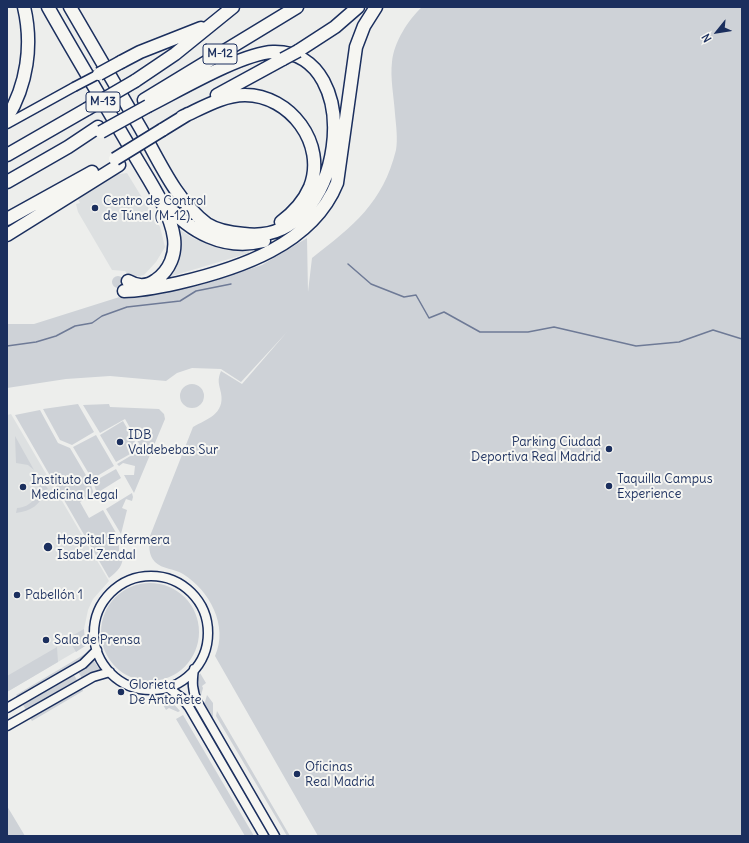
<!DOCTYPE html>
<meta charset="utf-8">
<style>
body{margin:0}
#map{position:relative;width:749px;height:843px;overflow:hidden;background:#edeeec;font-family:Delius,sans-serif}
canvas{display:block}
.frame{position:absolute;inset:0;border:8px solid #1b2f5e;pointer-events:none}
.north{position:absolute;left:697px;top:12px;width:40px;height:40px;-webkit-text-stroke:3px #f6f6f2;paint-order:stroke;rotate:240deg;font-size:11px;font-weight:700;line-height:16px;text-align:center;color:#1b2f5e}
.north::after{content:'';display:block;margin:auto;width:14px;height:18px;background:#1b2f5e;clip-path:polygon(50% 0,100% 100%,50% 72%,0 100%)}
</style>
<div id="map">
<canvas width="749" height="843"></canvas>
<div class="frame"></div>
<div class="north">N</div>
</div>
<script>
const ctx = document.querySelector('canvas').getContext('2d');
ctx.lineJoin = 'round';
function paint(path, color) { ctx.fillStyle = color; ctx.fill(path, 'evenodd'); }
function trace(path, color, width, dash) { ctx.strokeStyle = color; ctx.lineWidth = width; ctx.lineCap = dash ? 'butt' : 'round'; ctx.setLineDash(dash || []); ctx.stroke(path); }
function drawText(font, color, halo, rows, align = 'center') {
  ctx.font = font + ' Delius,sans-serif'; ctx.lineWidth = 4; ctx.setLineDash([]); ctx.textBaseline = 'middle'; ctx.strokeStyle = halo; ctx.fillStyle = color; for (const [text, x, y, turn = 0] of rows) {
    ctx.save(); ctx.translate(x, y); ctx.rotate((+turn || 0) * Math.PI / 180); ctx.textAlign = isNaN(turn) ? turn : align; if (halo) ctx.strokeText(text, 0, 0); ctx.fillText(text, 0, 0); ctx.restore();
  }
}
paint(new Path2D(`
 M 127,173 L 160,227 L 165,247 L 156,262 L 144,275 L 136,277 L 131,277 L 125,271 L 112,270 L 78,212 L 76,204 L 80,203 L 77,197 L 113,175 Z
 M 177,228 L 193,238 L 215,247 L 226,250 L 249,251 L 249,253 L 172,276 L 170,273 Z
 M 11,414 L 109,581 L 93,599 L 88,610 L 84,629 L 85,646 L 7,692 L 7,415 Z`), '#dde0e1');
paint(new Path2D(`
 M 422,7 L 742,7 L 742,836 L 318,836 L 215,656 C 229,626 209,590 183,574 C 175,569 162,569 155,562 C 148,555 149,545 150,536 L 193,427 C 207,419 225,414 221,393 C 219,384 217,380 221,371 L 242,384 L 287,332 L 241,382 L 221,369 L 192,368 L 177,373 L 166,381 L 110,376 L 66,379 L 7,388 L 7,324 L 34,324 L 129,294 L 175,290 L 204,284 L 262,265 L 307,238 L 308,292 L 312,258 C 353,226 383,203 396,150 C 398,139 396,125 395,114 C 394,97 390,78 392,62 C 394,42 408,20 422,7 Z
 M112 282a6 6 0 1 1 12 0a6 6 0 1 1-12 0Z
 M180 396a12 12 0 1 1 24 0a12 12 0 1 1-24 0Z
 M 78,404 L 94,432 L 72,445 L 60,440 L 43,409 Z
 M 109,404 L 110,407 L 159,409 L 164,414 L 165,419 L 134,493 L 124,475 L 134,475 L 135,466 L 123,463 L 119,466 L 117,464 L 142,449 L 125,419 L 100,433 L 83,405 Z
 M 40,410 L 58,443 L 70,448 L 90,482 L 94,494 L 80,502 L 89,518 L 103,510 L 119,538 L 119,554 L 123,555 C 123,566 118,571 109,578 L 15,415 Z
 M 123,421 L 139,449 L 116,462 L 100,435 Z
 M 96,435 L 114,466 L 92,479 L 73,447 Z
 M 15,436 L 34,470 L 28,465 L 16,463 Z
 M 116,469 L 121,478 L 97,493 L 93,482 Z
 M 40,483 L 44,483 L 48,489 L 45,490 C 41,505 31,511 16,513 L 17,508 C 31,507 39,497 40,483 Z
 M 132,493 L 133,497 L 132,501 L 126,499 L 122,508 L 127,510 L 121,534 L 106,509 Z
 M101 632a49 49 0 1 1 98 0a49 49 0 1 1-98 0Z
 M 84,629 L 85,646 L 76,652 L 68,638 Z
 M 57,647 L 58,662 L 7,692 L 7,676 Z
 M 90,651 L 85,658 L 18,697 L 16,695 Z
 M 94,661 L 100,670 L 82,678 L 78,672 Z
 M 200,673 L 206,683 L 202,686 L 203,688 L 200,699 C 195,691 195,682 200,673 Z
 M 74,675 L 77,680 L 26,710 L 23,705 Z
 M 82,688 L 83,691 L 32,721 L 30,718 Z
 M 207,695 L 213,703 L 213,721 L 203,703 L 205,702 Z
 M 158,696 L 171,701 L 180,711 L 178,712 L 169,708 L 166,710 Z
 M 217,711 L 290,836 L 287,836 L 216,716 Z
 M 183,715 L 254,836 L 245,836 L 176,719 Z
 M 7,806 L 25,836 L 7,836 Z`), '#ced2d7');
trace(new Path2D(`
 M 348,264 L 371,284 L 404,297 L 416,295 L 429,318 L 444,312 L 480,332 L 528,332 L 554,327 L 636,346 L 679,342 L 713,330 L 742,339
 M 7,346 L 36,342 L 56,336 L 75,326 L 92,323 L 102,316 L 127,307 L 180,301 L 196,291 L 231,284`), '#6e7a96', 1.5);
const minor = new Path2D(`
 M 7,124 L 74,87
 M94 633a57 57 0 1 1 114 0a57 57 0 1 1-114 0Z
 M 194,669 C 192,682 192,691 198,703 L 275,836
 M 167,687 L 182,698 L 189,707 L 264,836
 M 7,708 L 83,664 L 97,650
 M 7,726 L 93,677 L 110,672`);
const highway = new Path2D(`
 M 48,7 C 75,55 104,103 132,151 C 146,176 170,209 174,238 C 176,254 170,270 156,280 C 147,287 138,287 128,281
 M 70,7 C 94,48 117,88 141,129 C 159,161 177,202 207,224 C 218,231 232,233 244,234 C 346,248 369,49 273,52 C 242,53 178,91 148,106
 M 298,51 L 335,27 L 358,7
 M 121,62 L 140,52 L 201,28
 M 135,81 L 175,54 L 233,7
 M 217,95 L 283,59
 M 144,100 L 297,7
 M 182,117 C 202,108 223,95 245,95 C 290,95 327,144 310,187 C 304,201 293,213 281,222
 M 7,118 C 27,85 33,45 24,7
 M 162,130 L 188,114
 M 7,155 L 87,109
 M 7,182 L 68,147 L 98,127
 M 165,203 C 190,232 224,251 264,241
 M 7,219 L 92,172
 M 7,235 L 119,165
 M 124,291 C 142,291 160,287 178,283 C 238,269 312,245 337,183 L 356,47 L 364,26 L 376,7`);
trace(minor, '#1b2f5e', 11);
trace(highway, '#1b2f5e', 15);
trace(minor, '#f6f6f2', 8);
trace(highway, '#f6f6f2', 12);
const minorBridge = new Path2D(`
 M 74,87 L 99,74`);
const highwayBridge = new Path2D(`
 M 283,59 L 298,51
 M 99,74 L 121,62
 M 87,109 L 135,81
 M 101,132 L 148,106
 M 115,159 L 162,130`);
trace(minorBridge, '#1b2f5e', 11, []);
trace(highwayBridge, '#1b2f5e', 15, []);
trace(minorBridge, '#f6f6f2', 8);
trace(highwayBridge, '#f6f6f2', 12);
for (const [x, y, r, color] of [
 [95,208,4,"#1b2f5e"],
 [120,442,4,"#1b2f5e"],
 [609,449,4,"#1b2f5e"],
 [609,486,4,"#1b2f5e"],
 [23,487,4,"#1b2f5e"],
 [48,547,5,"#1b2f5e"],
 [17,595,4,"#1b2f5e"],
 [46,640,4,"#1b2f5e"],
 [121,692,4,"#1b2f5e"],
 [297,774,4,"#1b2f5e"]
]) { const dot = new Path2D(); dot.arc(x, y, r, 0, 2 * Math.PI); ctx.fillStyle = color; ctx.fill(dot); trace(dot, '#f6f6f2', 1.5); }
for (const [x, y, w] of [
 [220,54,34],
 [103,102,34]
]) { const box = new Path2D(); box.roundRect(x - w / 2, y - 10, w, 20, 3); ctx.fillStyle = '#f6f6f2'; ctx.fill(box); trace(box, '#1b2f5e', 1); }
drawText('bold 12px', '#1b2f5e', null, [
 ["M-12",220,54],
 ["M-13",103,102]
]);
drawText('13px', '#1b2f5e', '#f6f6f2', [
 ["Centro de Control",103,201],
 ["de Túnel (M-12).",103,216],
 ["IDB",128,435],
 ["Valdebebas Sur",128,450],
 ["Parking Ciudad",601,442,"right"],
 ["Deportiva Real Madrid",601,457,"right"],
 ["Taquilla Campus",617,479],
 ["Experience",617,494],
 ["Instituto de",31,480],
 ["Medicina Legal",31,495],
 ["Hospital Enfermera",57,540],
 ["Isabel Zendal",57,555],
 ["Pabellón 1",25,595],
 ["Sala de Prensa",54,640],
 ["Glorieta",129,685],
 ["De Antoñete",129,700],
 ["Oficinas",305,767],
 ["Real Madrid",305,782]
], 'left');
</script>
